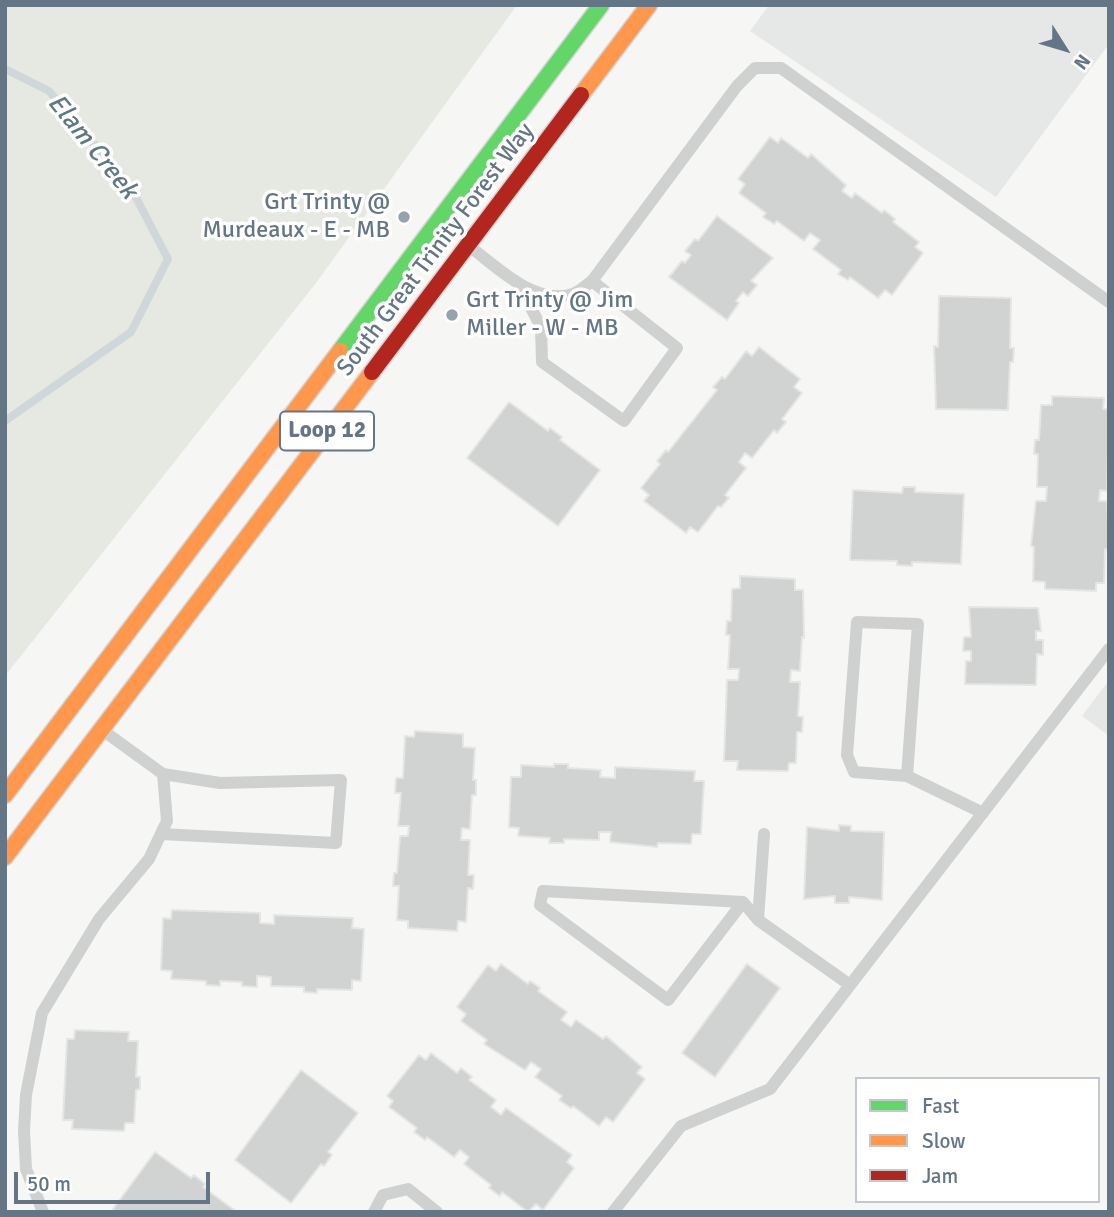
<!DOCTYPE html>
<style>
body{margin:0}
#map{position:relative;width:1114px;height:1217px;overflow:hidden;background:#f6f6f4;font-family:Signika,sans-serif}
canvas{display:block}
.frame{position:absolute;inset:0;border:7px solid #647686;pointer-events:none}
.legend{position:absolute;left:855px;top:1077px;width:245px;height:126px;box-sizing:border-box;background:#fff;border:2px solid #c1c8cf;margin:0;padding:9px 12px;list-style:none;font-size:21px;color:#647686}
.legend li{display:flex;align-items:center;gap:14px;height:35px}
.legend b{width:35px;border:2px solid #c1c8cf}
.north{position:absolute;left:1030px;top:14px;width:70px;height:70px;-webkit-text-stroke:5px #fff;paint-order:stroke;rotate:127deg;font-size:19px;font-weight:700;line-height:28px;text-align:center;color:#647686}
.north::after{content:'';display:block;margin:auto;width:24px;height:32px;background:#647686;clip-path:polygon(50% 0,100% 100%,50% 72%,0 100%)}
.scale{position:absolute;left:14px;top:1172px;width:196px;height:32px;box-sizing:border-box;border:4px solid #647686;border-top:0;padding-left:9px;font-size:21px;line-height:24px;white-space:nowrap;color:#647686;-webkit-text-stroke:5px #fff;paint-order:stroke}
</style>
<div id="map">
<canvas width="1114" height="1217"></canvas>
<div class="frame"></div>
<ul class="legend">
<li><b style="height:9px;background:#63d668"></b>Fast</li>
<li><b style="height:9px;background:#ff974d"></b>Slow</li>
<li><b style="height:9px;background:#b3261e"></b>Jam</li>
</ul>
<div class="north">N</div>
<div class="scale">50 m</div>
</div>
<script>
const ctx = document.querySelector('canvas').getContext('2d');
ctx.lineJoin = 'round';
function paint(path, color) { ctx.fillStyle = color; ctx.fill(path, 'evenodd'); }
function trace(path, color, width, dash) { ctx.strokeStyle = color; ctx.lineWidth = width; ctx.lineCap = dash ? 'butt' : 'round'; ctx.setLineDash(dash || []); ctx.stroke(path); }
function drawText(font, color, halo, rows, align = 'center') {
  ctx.font = font + ' Signika,sans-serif'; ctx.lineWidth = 7; ctx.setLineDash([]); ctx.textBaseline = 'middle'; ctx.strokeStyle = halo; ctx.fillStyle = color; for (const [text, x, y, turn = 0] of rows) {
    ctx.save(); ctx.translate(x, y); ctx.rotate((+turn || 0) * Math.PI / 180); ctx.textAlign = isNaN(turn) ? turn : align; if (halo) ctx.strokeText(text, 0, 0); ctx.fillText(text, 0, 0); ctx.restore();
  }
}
paint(new Path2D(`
 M 769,5 L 1109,5 L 1109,44 L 996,197 L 750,31 Z
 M 1109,680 L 1109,736 L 1082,716 Z`), '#e6e8e7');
paint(new Path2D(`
 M 5,5 L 517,5 L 316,283 L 5,676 Z`), '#e6e9e2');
trace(new Path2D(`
 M 5,69 L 49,91 L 130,186 L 168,259 L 131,332 L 5,421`), '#d0d7da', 8);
const building = new Path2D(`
 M 770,137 L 778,143 L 781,138 L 808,158 L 811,154 L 846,185 L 842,191 L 852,198 L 855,193 L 882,213 L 884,210 L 895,219 L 893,222 L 919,242 L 915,247 L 923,253 L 892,295 L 885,290 L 878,298 L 850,277 L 848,280 L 838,274 L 841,270 L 813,249 L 820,240 L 810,233 L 804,241 L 777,221 L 774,224 L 763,217 L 766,213 L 739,193 L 745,184 L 738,179 Z
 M 717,216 L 773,258 L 751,281 L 757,285 L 748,296 L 743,292 L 736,301 L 739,303 L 727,320 L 669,277 L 682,261 L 685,263 L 691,255 L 685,251 L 695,239 L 698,241 Z
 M 939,296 L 1011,298 L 1010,348 L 1014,348 L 1013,362 L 1010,362 L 1008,410 L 936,409 L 934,346 L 938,347 Z
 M 759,347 L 800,379 L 794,387 L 802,393 L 782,419 L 786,422 L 777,433 L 774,430 L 752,458 L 745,453 L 739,462 L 746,468 L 725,495 L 729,498 L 721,507 L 718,506 L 698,532 L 690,527 L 686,533 L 644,501 L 649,495 L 641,488 L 660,464 L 657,461 L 666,450 L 668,452 L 717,390 L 713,387 L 722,377 L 725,379 L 746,351 L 752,356 Z
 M 1052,396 L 1104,398 L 1103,409 L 1109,409 L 1107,491 L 1100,490 L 1099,501 L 1107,501 L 1109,550 L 1105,549 L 1104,583 L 1096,583 L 1096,591 L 1045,589 L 1045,582 L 1033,581 L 1034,547 L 1031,546 L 1036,501 L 1046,501 L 1047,487 L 1037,487 L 1038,454 L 1034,454 L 1035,440 L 1039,440 L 1041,405 L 1052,405 Z
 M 509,402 L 548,431 L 550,428 L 562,437 L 560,440 L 600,470 L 558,526 L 467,458 Z
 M 903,487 L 915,487 L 915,492 L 964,494 L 961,564 L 912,562 L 912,566 L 897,565 L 897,561 L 850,560 L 853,490 L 902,493 Z
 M 740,576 L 795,579 L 795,590 L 803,590 L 804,638 L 802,637 L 800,671 L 791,670 L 790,682 L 800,682 L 798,716 L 803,717 L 802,732 L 797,732 L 796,763 L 789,763 L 788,771 L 737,770 L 738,761 L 724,761 L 727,680 L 738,680 L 739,669 L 728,669 L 730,635 L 726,635 L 727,621 L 731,621 L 732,589 L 740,588 Z
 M 969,607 L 1038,608 L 1041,631 L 1036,631 L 1036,640 L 1043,640 L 1043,655 L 1037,654 L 1036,685 L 965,684 L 966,661 L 971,661 L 971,651 L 963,651 L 964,637 L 971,637 Z
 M 415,731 L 463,734 L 463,747 L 475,748 L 473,780 L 476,780 L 476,795 L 472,795 L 470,829 L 462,828 L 461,840 L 470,840 L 468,875 L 474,875 L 473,889 L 468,888 L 466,922 L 458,921 L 457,931 L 408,928 L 408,921 L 397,920 L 399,886 L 393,886 L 394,873 L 397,873 L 400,836 L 408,836 L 409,826 L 398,826 L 401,793 L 395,793 L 396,778 L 403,778 L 405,736 L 414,737 Z
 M 554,764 L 568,764 L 568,768 L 601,770 L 600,777 L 615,778 L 615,767 L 695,771 L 694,781 L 704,781 L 701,834 L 692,834 L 691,844 L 658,843 L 657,847 L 610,842 L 611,832 L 599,832 L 599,840 L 564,839 L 564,843 L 549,843 L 550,838 L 518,836 L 519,828 L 509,827 L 511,777 L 521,777 L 521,765 L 554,767 Z
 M 839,825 L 851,826 L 851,831 L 884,832 L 882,900 L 849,897 L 849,903 L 835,903 L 835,896 L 804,899 L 807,827 L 839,831 Z
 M 172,910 L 260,913 L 260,923 L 274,924 L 274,915 L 353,918 L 352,928 L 364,929 L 361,981 L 352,980 L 352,990 L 317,989 L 317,993 L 304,992 L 304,987 L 271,986 L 271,977 L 257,976 L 257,987 L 242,986 L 242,982 L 220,981 L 220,986 L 206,985 L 206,981 L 171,979 L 172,971 L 161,970 L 163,918 L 171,919 Z
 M 501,964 L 528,984 L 530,981 L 540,988 L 538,991 L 567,1012 L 561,1020 L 571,1027 L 576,1020 L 603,1039 L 606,1036 L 642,1067 L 637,1073 L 645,1079 L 613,1122 L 606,1117 L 599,1126 L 573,1106 L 571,1108 L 559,1100 L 562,1096 L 535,1077 L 541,1069 L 531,1062 L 525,1070 L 484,1044 L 487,1040 L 461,1021 L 466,1014 L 457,1007 L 488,965 L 496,971 Z
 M 747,964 L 780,988 L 715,1077 L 682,1053 Z
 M 75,1030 L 129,1032 L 128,1041 L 138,1041 L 136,1077 L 140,1077 L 140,1089 L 136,1090 L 134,1123 L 125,1123 L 124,1131 L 72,1129 L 73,1120 L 63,1120 L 67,1039 L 74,1039 Z
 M 431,1053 L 457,1073 L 461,1068 L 472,1077 L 469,1080 L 496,1100 L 491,1107 L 501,1115 L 506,1108 L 572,1155 L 567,1162 L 574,1168 L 543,1210 L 536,1204 L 528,1212 L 502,1192 L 500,1196 L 489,1188 L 491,1185 L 464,1164 L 469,1157 L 460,1150 L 454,1157 L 427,1137 L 425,1140 L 414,1132 L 417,1128 L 389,1107 L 393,1101 L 387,1096 L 419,1055 L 426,1060 Z
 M 301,1070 L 358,1113 L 328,1152 L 332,1155 L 324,1166 L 321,1164 L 291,1203 L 235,1160 Z
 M 155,1152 L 191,1178 L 194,1175 L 205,1184 L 203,1187 L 237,1212 L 117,1212 L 113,1209 Z`);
paint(building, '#d1d2d2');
trace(building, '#e5e5e4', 2);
const fast = new Path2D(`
 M 340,351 L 601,5`);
const slow = new Path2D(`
 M 581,95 L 649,5
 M 5,795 L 340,351
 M 5,857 L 372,372`);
const jam = new Path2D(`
 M 372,372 L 581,95`);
trace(fast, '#d3d4d3', 19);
trace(slow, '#d3d4d3', 19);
trace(jam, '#d3d4d3', 19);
trace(new Path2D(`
 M 469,246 C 497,267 532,303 569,295 C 577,294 585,286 592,281 L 737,86 L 755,68 L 781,68 L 1109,302
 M 518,283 L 541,327 L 542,362 L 624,421 L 677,348 L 592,281
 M 105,732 L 163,774 L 220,783 L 341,780 L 336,843 L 161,834
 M 907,776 L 854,772 L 847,755 L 857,622 L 918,624 L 907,776 L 983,813
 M 764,834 L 758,920 L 850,985
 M 743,902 L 543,891 L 540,905 L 668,1000 L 743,902 L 758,920
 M 43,1212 L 26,1169 L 24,1131 L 26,1095 L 42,1013 L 99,919 L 149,859 L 167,821 L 163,774
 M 374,1212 L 383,1195 L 408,1189 L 437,1212
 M 613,1212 L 681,1126 L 770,1089 L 1109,649`), '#cfd1d1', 12);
trace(fast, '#63d668', 16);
trace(slow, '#ff974d', 16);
trace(jam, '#b3261e', 16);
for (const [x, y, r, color] of [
 [404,217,7,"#97a3ac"],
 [452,315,7,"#97a3ac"]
]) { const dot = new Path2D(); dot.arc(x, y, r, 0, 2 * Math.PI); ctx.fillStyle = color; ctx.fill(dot); trace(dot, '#fff', 2.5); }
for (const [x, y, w] of [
 [327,431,94]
]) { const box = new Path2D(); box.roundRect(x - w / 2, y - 19.5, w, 39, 5); ctx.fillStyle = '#fff'; ctx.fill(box); trace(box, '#647686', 2); }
drawText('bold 23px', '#647686', null, [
 ["Loop 12",327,431]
]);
drawText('24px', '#647686', '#fff', [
 ["Grt Trinty @",390,203],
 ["Murdeaux - E - MB",390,231],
 ["Grt Trinty @ Jim",466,301,"left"],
 ["Miller - W - MB",466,329,"left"]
], 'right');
drawText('24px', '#647686', '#fff', [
 ["South Great Trinity Forest Way",436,250,-53]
]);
drawText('italic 26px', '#5f7883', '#fff', [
 ["Elam Creek",92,147,51]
]);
</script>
